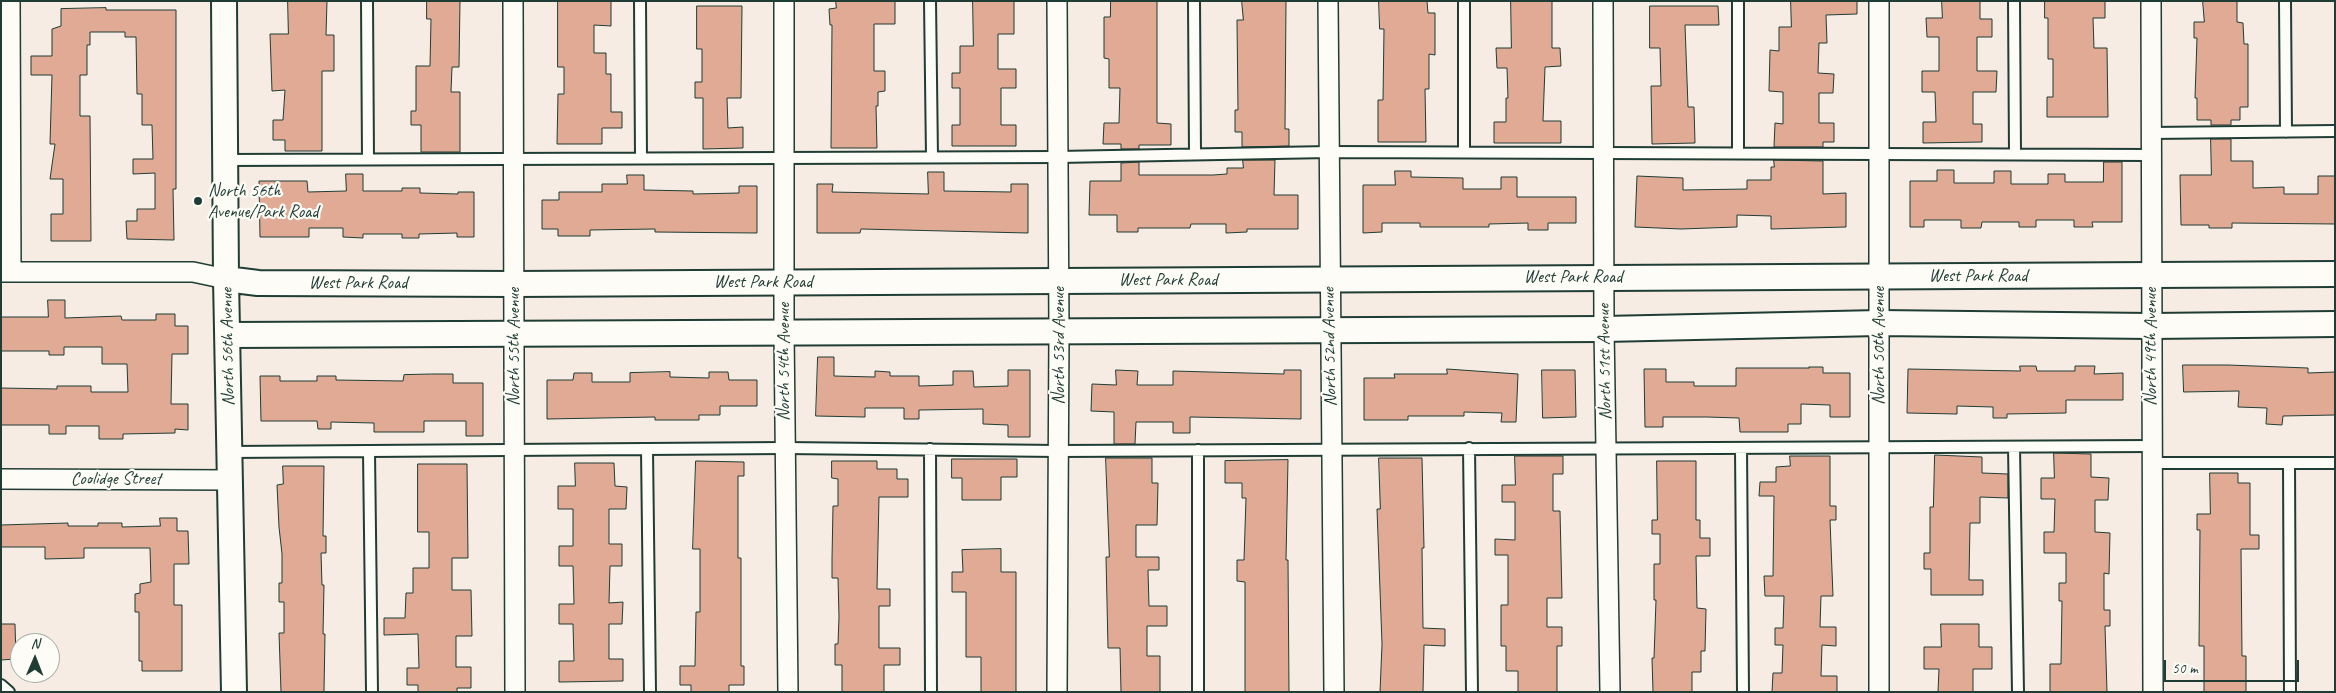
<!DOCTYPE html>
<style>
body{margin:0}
#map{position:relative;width:2336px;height:693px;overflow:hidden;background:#f7ece3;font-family:Caveat,sans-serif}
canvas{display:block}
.frame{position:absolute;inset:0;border:2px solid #1f3d34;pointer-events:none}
.north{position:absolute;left:10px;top:633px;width:50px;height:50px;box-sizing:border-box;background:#fdfcf7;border:1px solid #a4b0a9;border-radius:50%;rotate:1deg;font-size:14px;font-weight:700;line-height:20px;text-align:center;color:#1f3d34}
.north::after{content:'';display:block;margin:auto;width:18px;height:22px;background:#1f3d34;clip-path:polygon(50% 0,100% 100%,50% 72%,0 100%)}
.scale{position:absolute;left:2164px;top:660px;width:135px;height:22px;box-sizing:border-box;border:2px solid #1f3d34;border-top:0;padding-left:6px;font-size:15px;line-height:18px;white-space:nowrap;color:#1f3d34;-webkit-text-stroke:4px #fdfcf7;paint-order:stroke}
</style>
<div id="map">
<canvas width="2336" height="693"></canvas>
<div class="frame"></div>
<div class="north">N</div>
<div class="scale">50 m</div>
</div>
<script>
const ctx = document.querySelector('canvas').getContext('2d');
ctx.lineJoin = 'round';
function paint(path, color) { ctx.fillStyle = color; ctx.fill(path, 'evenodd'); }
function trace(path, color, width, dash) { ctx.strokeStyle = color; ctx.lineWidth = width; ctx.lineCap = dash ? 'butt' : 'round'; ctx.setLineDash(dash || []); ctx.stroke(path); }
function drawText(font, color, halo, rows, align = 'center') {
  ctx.font = font + ' Caveat,sans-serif'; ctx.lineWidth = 4.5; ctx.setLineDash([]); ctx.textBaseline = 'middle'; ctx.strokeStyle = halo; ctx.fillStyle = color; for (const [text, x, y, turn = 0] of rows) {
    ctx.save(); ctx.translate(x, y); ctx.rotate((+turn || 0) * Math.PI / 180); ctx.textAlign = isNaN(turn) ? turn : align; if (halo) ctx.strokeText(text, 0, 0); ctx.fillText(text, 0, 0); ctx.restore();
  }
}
const building = new Path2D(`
 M 288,1 L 327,1 L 326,35 L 334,35 L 334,71 L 322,71 L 322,151 L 285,151 L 285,140 L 273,140 L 273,120 L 283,120 L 285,90 L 272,91 L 270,34 L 288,34 Z
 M 427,1 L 460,1 L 459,67 L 452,67 L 451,92 L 460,92 L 460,152 L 421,152 L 421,125 L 411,125 L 411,111 L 416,111 L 416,66 L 430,66 L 431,19 L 427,19 Z
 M 558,1 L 611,1 L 611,26 L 594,25 L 594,53 L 606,53 L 606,74 L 611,74 L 611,112 L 622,112 L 622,128 L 602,128 L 602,144 L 557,144 L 558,94 L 564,94 L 564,67 L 558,67 Z
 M 836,1 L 895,1 L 895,24 L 874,24 L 874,71 L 885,71 L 885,91 L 878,92 L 878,106 L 876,106 L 877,148 L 831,148 L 832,25 L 830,25 L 829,9 L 836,8 Z
 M 973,1 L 1014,1 L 1014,34 L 998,34 L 998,69 L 1016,69 L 1016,88 L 1001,88 L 1001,125 L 1016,125 L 1016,146 L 952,146 L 952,125 L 960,125 L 960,88 L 952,88 L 952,73 L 960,73 L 960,46 L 973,46 Z
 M 1111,1 L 1157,1 L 1157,123 L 1171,124 L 1171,145 L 1139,145 L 1139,149 L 1121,149 L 1121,144 L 1103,144 L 1104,123 L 1119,123 L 1120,88 L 1109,88 L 1109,59 L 1104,58 L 1104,17 L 1110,17 Z
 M 1242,1 L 1286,1 L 1285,129 L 1289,129 L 1289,146 L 1242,147 L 1242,132 L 1235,132 L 1235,110 L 1238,110 L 1237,20 L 1243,20 Z
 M 1379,1 L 1427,1 L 1428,13 L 1435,13 L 1435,55 L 1429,54 L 1429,89 L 1425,89 L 1426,142 L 1378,142 L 1378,100 L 1383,100 L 1384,29 L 1380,29 Z
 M 1511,1 L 1552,1 L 1552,48 L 1560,48 L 1561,66 L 1545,67 L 1543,121 L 1561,121 L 1561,143 L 1494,143 L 1494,122 L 1506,122 L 1506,98 L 1508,98 L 1507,68 L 1497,68 L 1496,48 L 1511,48 Z
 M 1791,1 L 1857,1 L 1857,14 L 1826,15 L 1827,43 L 1819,43 L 1818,73 L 1834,74 L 1833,93 L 1819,93 L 1819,123 L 1834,123 L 1834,142 L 1823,142 L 1823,147 L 1774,147 L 1775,123 L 1783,124 L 1783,92 L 1769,91 L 1770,50 L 1779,51 L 1779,27 L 1791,27 Z
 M 1942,1 L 1980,1 L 1980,19 L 1992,19 L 1992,37 L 1977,37 L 1977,71 L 1997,71 L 1996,92 L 1973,92 L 1973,124 L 1982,124 L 1982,142 L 1923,143 L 1923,122 L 1936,122 L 1935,92 L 1922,92 L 1922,71 L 1939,71 L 1939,37 L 1927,37 L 1926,18 L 1942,18 Z
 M 2045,1 L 2105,1 L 2105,18 L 2093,18 L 2094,48 L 2107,48 L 2108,117 L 2047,117 L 2047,97 L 2053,97 L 2053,59 L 2048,59 L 2048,18 L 2045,18 Z
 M 2203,1 L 2237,1 L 2237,22 L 2243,23 L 2244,44 L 2248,44 L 2248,107 L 2240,107 L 2240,120 L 2231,120 L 2231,125 L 2211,125 L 2211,120 L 2197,120 L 2197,98 L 2195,98 L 2197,38 L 2194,38 L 2194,22 L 2204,22 Z
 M 697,6 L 742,6 L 741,98 L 727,98 L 728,128 L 743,127 L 743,148 L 703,149 L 703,98 L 695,98 L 695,82 L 702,82 L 702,49 L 697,49 Z
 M 1650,6 L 1718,6 L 1719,25 L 1685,25 L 1688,107 L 1694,107 L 1695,143 L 1652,144 L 1651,86 L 1661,86 L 1660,48 L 1650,48 Z
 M 106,8 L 106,10 L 176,10 L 176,189 L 173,189 L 174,240 L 127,239 L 126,221 L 137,221 L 137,209 L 155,209 L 155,173 L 133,174 L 133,159 L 153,159 L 152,125 L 142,125 L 142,94 L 137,94 L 136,37 L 125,37 L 125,32 L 90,32 L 90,45 L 87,45 L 87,75 L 80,75 L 80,116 L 90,116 L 91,241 L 51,241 L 51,214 L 63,214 L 63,179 L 50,179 L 55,144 L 50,144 L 52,75 L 31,75 L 31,56 L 52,56 L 52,29 L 61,26 L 61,9 Z
 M 2211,139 L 2231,139 L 2231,161 L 2253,161 L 2253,188 L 2284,187 L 2284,194 L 2318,194 L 2318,176 L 2335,176 L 2335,224 L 2232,223 L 2232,228 L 2209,228 L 2209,225 L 2181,225 L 2180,175 L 2211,175 Z
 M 1243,160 L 1275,160 L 1274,195 L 1298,195 L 1298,229 L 1247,229 L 1247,232 L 1226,233 L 1226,224 L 1191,224 L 1190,228 L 1138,228 L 1138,232 L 1117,232 L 1117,215 L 1089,215 L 1090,181 L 1121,181 L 1121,163 L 1139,162 L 1139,175 L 1213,175 L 1227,174 L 1227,168 L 1243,168 Z
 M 1774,160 L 1823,161 L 1823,194 L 1846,193 L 1846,227 L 1771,229 L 1771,216 L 1737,215 L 1737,227 L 1681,229 L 1635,227 L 1637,176 L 1683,178 L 1683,190 L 1747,189 L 1747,180 L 1771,180 L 1771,167 L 1774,167 Z
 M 2104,162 L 2122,162 L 2122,222 L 2092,222 L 2093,227 L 2074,227 L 2074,220 L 2036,220 L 2036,227 L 2019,227 L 2019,222 L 1982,222 L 1981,228 L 1961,228 L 1961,220 L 1924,220 L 1924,227 L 1910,227 L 1910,181 L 1937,181 L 1937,170 L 1954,170 L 1954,183 L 1994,183 L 1994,171 L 2011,171 L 2011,184 L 2048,184 L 2048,174 L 2065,174 L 2065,182 L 2103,182 Z
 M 1395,171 L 1411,171 L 1411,177 L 1463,178 L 1463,189 L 1501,189 L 1501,177 L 1517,177 L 1517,197 L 1576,197 L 1576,223 L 1548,223 L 1548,230 L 1528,230 L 1528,223 L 1489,224 L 1489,227 L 1420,227 L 1420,223 L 1382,223 L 1382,232 L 1363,233 L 1363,185 L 1395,185 Z
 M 928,172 L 944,172 L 944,191 L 1011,192 L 1011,184 L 1028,184 L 1028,233 L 861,229 L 860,233 L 817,233 L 817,184 L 833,184 L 832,192 L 928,194 Z
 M 346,174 L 363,174 L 363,191 L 402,191 L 402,188 L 420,188 L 420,193 L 458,194 L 458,192 L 474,192 L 474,237 L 457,237 L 457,233 L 419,234 L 419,238 L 402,238 L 402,234 L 363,234 L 363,238 L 343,237 L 343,228 L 309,228 L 309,237 L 260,237 L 259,181 L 307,181 L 308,192 L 346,191 Z
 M 627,175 L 644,175 L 644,190 L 693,191 L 693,194 L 739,193 L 739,186 L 757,186 L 757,233 L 655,232 L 655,229 L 590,230 L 590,236 L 558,236 L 558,229 L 542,229 L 542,200 L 559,200 L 559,192 L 602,192 L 602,184 L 627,184 Z
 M 48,300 L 65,300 L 65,318 L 121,316 L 122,320 L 156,320 L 156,314 L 175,314 L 175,326 L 188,326 L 188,354 L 172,354 L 171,404 L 188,404 L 188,430 L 175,429 L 175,433 L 123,434 L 123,439 L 99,439 L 99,426 L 66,426 L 66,434 L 49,434 L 49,425 L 1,425 L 1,388 L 57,389 L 57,386 L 91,386 L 91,392 L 128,392 L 127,364 L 102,364 L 102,347 L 64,347 L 64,355 L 49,355 L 49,351 L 1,351 L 1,317 L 48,317 Z
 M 818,357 L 834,357 L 834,376 L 875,377 L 875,371 L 890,372 L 890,376 L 919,376 L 919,386 L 953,385 L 953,371 L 973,371 L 974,387 L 1008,386 L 1008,370 L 1030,370 L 1030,437 L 1008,437 L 1008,425 L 983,424 L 983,409 L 919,410 L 919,419 L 904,419 L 904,408 L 865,408 L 865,417 L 816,416 Z
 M 2183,365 L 2228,365 L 2308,368 L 2308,373 L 2335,372 L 2335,415 L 2283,416 L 2282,425 L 2266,424 L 2267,408 L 2238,407 L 2239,391 L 2184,392 Z
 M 2020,366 L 2036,366 L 2037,371 L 2075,371 L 2075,366 L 2095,366 L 2094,374 L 2123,373 L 2123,400 L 2066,400 L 2066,413 L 2007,414 L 2007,418 L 1993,418 L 1993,407 L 1957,406 L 1957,414 L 1907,413 L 1908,369 L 2020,371 Z
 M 1809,367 L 1823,367 L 1823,373 L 1850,373 L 1850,417 L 1830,417 L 1830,405 L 1801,404 L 1801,424 L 1788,424 L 1788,432 L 1740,432 L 1739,418 L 1707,417 L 1663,417 L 1663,427 L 1645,427 L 1644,369 L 1666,369 L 1666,382 L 1694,382 L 1694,386 L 1736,386 L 1736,368 L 1809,368 Z
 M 1447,369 L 1518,374 L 1516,422 L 1501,422 L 1502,413 L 1464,412 L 1464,416 L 1408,416 L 1408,420 L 1364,420 L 1364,378 L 1395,378 L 1394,374 L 1447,374 Z
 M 1116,370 L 1138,371 L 1137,385 L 1173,385 L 1173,371 L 1284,374 L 1284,370 L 1301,370 L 1301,419 L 1190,417 L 1190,433 L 1173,433 L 1173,422 L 1136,422 L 1135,444 L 1114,444 L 1114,412 L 1091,411 L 1092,384 L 1116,385 Z
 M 1542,370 L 1575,370 L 1576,417 L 1543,418 Z
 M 670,372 L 670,377 L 709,378 L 709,372 L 728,372 L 729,380 L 757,380 L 757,406 L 720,406 L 720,415 L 699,415 L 699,420 L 655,420 L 655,417 L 547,419 L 547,380 L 573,380 L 574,373 L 592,373 L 592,382 L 630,382 L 630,373 Z
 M 432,374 L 453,374 L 453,383 L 483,383 L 483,436 L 466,436 L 466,421 L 424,421 L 424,432 L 374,432 L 374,423 L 331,422 L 331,429 L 318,429 L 317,421 L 261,421 L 260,376 L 280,376 L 280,381 L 317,381 L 317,376 L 336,376 L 336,380 L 403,381 L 404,375 Z
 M 2054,453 L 2091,454 L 2091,477 L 2109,478 L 2108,500 L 2095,500 L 2095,532 L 2110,533 L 2109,574 L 2104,573 L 2104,610 L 2110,610 L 2110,626 L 2105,626 L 2107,692 L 2050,692 L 2050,664 L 2061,664 L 2062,601 L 2059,601 L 2059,583 L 2066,583 L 2066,553 L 2044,553 L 2044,532 L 2054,532 L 2055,499 L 2041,499 L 2041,478 L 2054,478 Z
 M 1935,455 L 1982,457 L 1982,473 L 2008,474 L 2008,498 L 1980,497 L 1980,523 L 1970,523 L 1969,580 L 1983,580 L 1983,595 L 1931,595 L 1931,569 L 1924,569 L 1924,553 L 1930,553 L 1930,507 L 1933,507 Z
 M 1515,456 L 1563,456 L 1563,474 L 1553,474 L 1553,511 L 1560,511 L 1562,598 L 1547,598 L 1547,627 L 1562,627 L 1562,646 L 1557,646 L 1557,692 L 1518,692 L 1518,671 L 1506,671 L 1506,646 L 1501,646 L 1501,605 L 1508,605 L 1508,555 L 1495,555 L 1495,539 L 1515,540 L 1515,502 L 1502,502 L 1502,485 L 1515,485 Z
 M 1790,456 L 1830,456 L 1830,506 L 1836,506 L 1836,520 L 1830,520 L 1833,596 L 1821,596 L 1820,627 L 1836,627 L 1836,646 L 1822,645 L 1821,676 L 1837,676 L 1837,692 L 1772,692 L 1773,673 L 1782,673 L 1783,645 L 1775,645 L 1775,628 L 1783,628 L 1784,596 L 1765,596 L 1764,576 L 1773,576 L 1774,496 L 1759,496 L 1760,482 L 1776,482 L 1776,467 L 1790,466 Z
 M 1106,458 L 1152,458 L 1152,483 L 1158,483 L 1157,525 L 1136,525 L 1136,557 L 1159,557 L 1159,570 L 1148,570 L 1149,606 L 1167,606 L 1167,626 L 1147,626 L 1147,656 L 1160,656 L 1160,692 L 1121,692 L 1120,648 L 1108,648 L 1106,557 L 1109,557 Z
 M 1379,458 L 1422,458 L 1424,548 L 1422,548 L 1423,628 L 1445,629 L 1445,646 L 1424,645 L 1423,692 L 1380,692 L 1382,644 L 1377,509 L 1380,509 Z
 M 952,459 L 1017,459 L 1017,477 L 1001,477 L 1001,500 L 962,500 L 962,478 L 952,478 Z
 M 1288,460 L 1286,560 L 1288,560 L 1289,692 L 1245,692 L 1245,582 L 1237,581 L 1237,560 L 1244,560 L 1246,498 L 1242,498 L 1242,483 L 1225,483 L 1225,461 Z
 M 696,461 L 744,462 L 744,476 L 738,476 L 738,558 L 741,558 L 741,666 L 744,666 L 744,685 L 729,685 L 729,692 L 691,692 L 691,685 L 680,685 L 680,666 L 695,666 L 696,612 L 700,612 L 700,549 L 693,549 Z
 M 832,461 L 877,461 L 877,469 L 897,469 L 897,479 L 908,479 L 908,497 L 879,497 L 877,589 L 890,589 L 890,606 L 879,606 L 879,648 L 900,648 L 900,665 L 884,665 L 884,692 L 842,692 L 842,665 L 835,665 L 835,644 L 838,644 L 839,617 L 838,578 L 832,578 L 832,559 L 833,506 L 838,506 L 838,479 L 832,478 Z
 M 1657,461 L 1696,461 L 1696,520 L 1700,520 L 1700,538 L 1710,538 L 1710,556 L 1696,556 L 1697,608 L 1706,609 L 1705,651 L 1701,651 L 1701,672 L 1692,672 L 1692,692 L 1653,692 L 1652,658 L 1654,658 L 1656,600 L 1654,600 L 1654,564 L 1660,564 L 1660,534 L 1652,534 L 1652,520 L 1657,520 Z
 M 575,463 L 614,463 L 615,486 L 627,487 L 626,509 L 609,509 L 609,544 L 622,544 L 622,566 L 610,566 L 609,603 L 623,602 L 622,624 L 609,624 L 609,659 L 623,659 L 623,681 L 559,682 L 559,661 L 574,661 L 573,624 L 559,624 L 559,604 L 574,604 L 573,566 L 559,566 L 559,546 L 573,546 L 573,509 L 558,509 L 558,486 L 575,486 Z
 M 418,464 L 467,464 L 468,558 L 452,558 L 452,590 L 471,590 L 472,636 L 456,636 L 456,667 L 471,667 L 471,688 L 457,688 L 457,692 L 418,692 L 418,685 L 407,685 L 407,668 L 419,668 L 418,634 L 384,635 L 384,618 L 405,618 L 406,593 L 413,593 L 413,568 L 429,568 L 429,532 L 418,532 Z
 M 283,466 L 324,466 L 323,536 L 326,536 L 326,553 L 321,553 L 322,585 L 324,585 L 323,634 L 325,634 L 324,692 L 281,692 L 279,633 L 284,633 L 284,602 L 279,602 L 279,583 L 282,583 L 282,554 L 279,527 L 277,485 L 283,484 Z
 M 2210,473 L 2238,473 L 2238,483 L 2250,483 L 2250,535 L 2259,535 L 2259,549 L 2241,549 L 2242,656 L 2246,656 L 2246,692 L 2204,692 L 2204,646 L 2199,646 L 2200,530 L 2197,530 L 2197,514 L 2210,514 Z
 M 160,518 L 177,518 L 177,531 L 188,531 L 189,564 L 174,564 L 174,605 L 182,605 L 182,671 L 142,671 L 142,661 L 139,661 L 139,612 L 135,612 L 135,594 L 140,593 L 140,584 L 151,582 L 150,548 L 84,548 L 84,558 L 45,559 L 45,547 L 1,547 L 1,525 L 68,523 L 68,526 L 98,526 L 98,523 L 122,523 L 122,527 L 160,526 Z
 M 1001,549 L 1001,572 L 1016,572 L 1016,692 L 981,692 L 981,657 L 966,657 L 966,592 L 952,592 L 952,572 L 963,572 L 962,550 Z
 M 1,624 L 15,624 L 16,659 L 1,660 Z
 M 1941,624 L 1979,624 L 1979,647 L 1992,647 L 1992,669 L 1973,669 L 1973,692 L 1938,692 L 1939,669 L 1924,669 L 1924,647 L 1941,647 Z`);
paint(building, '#e0aa95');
trace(building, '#1f3d34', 1);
const service = new Path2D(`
 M 367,1 L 368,159
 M 640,1 L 641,158
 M 930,1 L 932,157
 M 1194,1 L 1195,154
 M 1738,1 L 1738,152
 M 2014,1 L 2015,154
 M 2285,1 L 2286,132
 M 2151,133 L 2335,131
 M 1464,152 L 1464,1
 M 225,160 L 1058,157 L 1329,152 L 2151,155
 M 2014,447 L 2018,692
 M 1469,448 L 1472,692
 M 1741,448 L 1743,692
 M 930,449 L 931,692
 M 647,450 L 650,692
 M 1198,450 L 1198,692
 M 230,452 L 785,448 L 1058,451 L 2152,446
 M 369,452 L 372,692
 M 2152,463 L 2335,463
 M 2289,463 L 2290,692
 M 1,685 L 9,692`);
const minor = new Path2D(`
 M 10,1 L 11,272
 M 513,1 L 515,692
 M 784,1 L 784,331 L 788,692
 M 1057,1 L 1059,331 L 1057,692
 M 1328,1 L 1334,692
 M 1603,1 L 1604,329 L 1610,692
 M 1879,1 L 1879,692
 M 2151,1 L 2153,692
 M 1,272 L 193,272 L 226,279
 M 1,479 L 231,480`);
const tertiary = new Path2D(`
 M 224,1 L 226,279 L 234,692
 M 226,279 L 258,283 L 514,284 L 2335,274
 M 228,335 L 1604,329 L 1879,323 L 2151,326 L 2335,324`);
trace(service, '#1f3d34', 14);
trace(minor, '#1f3d34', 22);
trace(tertiary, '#1f3d34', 28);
trace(service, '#fdfcf7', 10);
trace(minor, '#fdfcf7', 19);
trace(tertiary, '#fdfcf7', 24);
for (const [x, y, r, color] of [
 [198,201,5,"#1f3d34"]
]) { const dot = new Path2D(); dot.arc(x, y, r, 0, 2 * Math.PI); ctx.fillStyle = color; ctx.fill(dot); trace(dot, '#fdfcf7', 2); }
drawText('18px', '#1f3d34', '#fdfcf7', [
 ["North 56th",208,191],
 ["Avenue/Park Road",208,212]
], 'left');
drawText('18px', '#1f3d34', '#fdfcf7', [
 ["West Park Road",1978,276],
 ["West Park Road",1573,277],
 ["West Park Road",1168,280],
 ["West Park Road",763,282],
 ["West Park Road",358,283],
 ["North 53rd Avenue",1059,346,-90],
 ["North 50th Avenue",1879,346,-90],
 ["North 56th Avenue",228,347,-91],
 ["North 55th Avenue",514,347,-90],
 ["North 52nd Avenue",1330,347,-91],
 ["North 49th Avenue",2151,347,-90],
 ["North 54th Avenue",784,362,-90],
 ["North 51st Avenue",1605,362,-91],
 ["Coolidge Street",116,479]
]);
</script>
